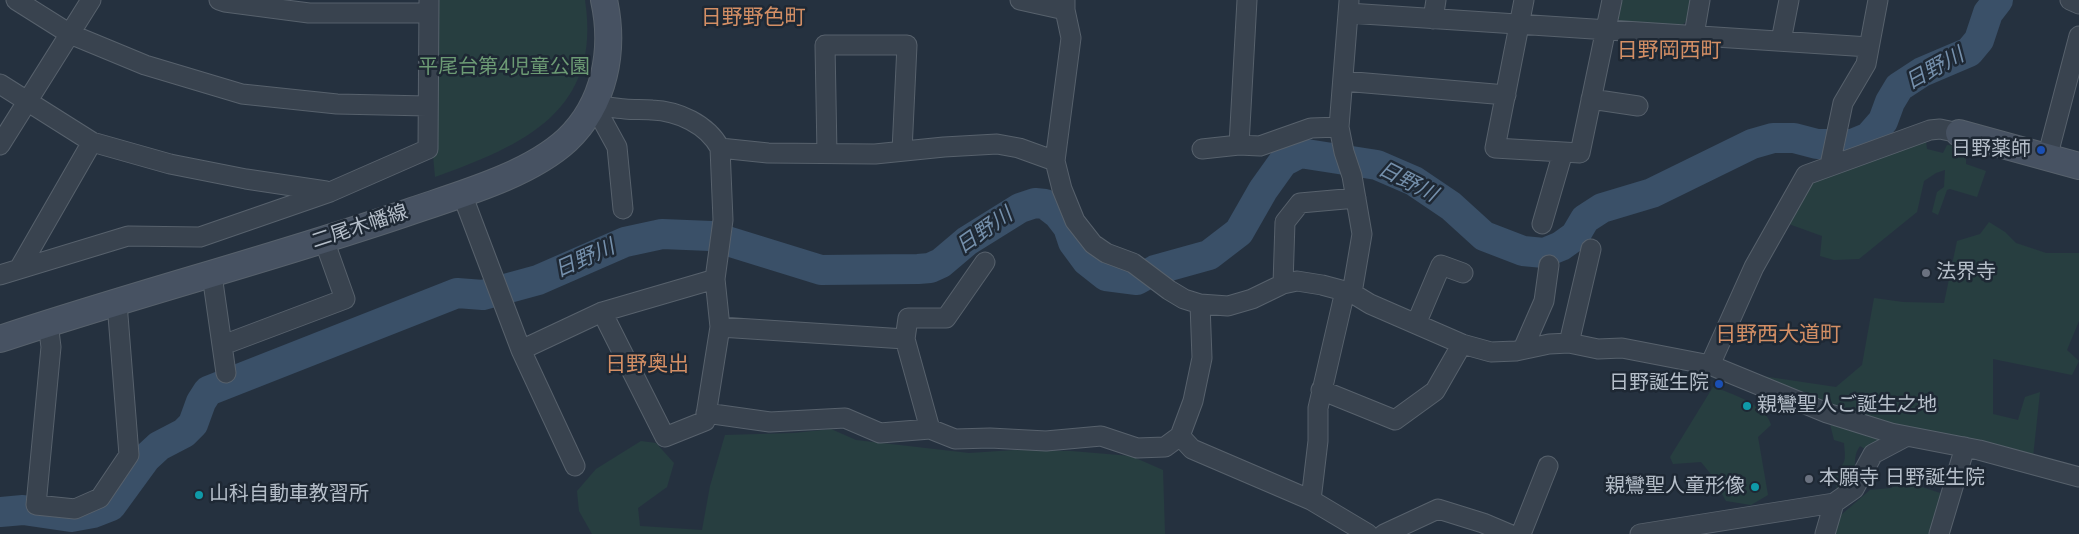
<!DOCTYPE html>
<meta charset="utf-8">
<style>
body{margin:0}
canvas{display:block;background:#25313f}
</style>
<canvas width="2079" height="534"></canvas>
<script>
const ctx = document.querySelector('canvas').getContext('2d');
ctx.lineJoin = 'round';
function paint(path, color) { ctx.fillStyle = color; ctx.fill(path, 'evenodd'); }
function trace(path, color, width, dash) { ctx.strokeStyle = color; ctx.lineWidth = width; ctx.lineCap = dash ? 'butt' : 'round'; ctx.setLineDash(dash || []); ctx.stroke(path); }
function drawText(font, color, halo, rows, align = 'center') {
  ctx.font = font + ' Jost,"Noto Sans JP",sans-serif'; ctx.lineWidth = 5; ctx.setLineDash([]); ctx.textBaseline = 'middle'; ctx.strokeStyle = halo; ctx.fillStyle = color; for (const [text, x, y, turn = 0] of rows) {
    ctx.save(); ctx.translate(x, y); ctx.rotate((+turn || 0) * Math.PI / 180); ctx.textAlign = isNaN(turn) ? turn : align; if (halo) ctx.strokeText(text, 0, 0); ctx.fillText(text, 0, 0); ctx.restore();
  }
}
paint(new Path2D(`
 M 437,0 L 585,0 C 602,111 524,145 435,177 L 433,155 Z
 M 1620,0 L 1692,0 L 1688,20 L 1681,26 L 1622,22 L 1617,17 Z
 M 1926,141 L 1927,149 L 1943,153 L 1947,145 L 1966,147 L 1966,164 L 1986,171 L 1977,197 L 1950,189 L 1947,190 L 1938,215 L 1932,212 L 1937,192 L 1944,187 L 1945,170 L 1936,173 L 1924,181 L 1917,212 L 1859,259 L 1834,260 L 1820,256 L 1822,236 L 1786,223 L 1807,185 L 1837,170 Z
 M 1989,222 L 2005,232 L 2016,243 L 2046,253 L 2079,253 L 2079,321 L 2067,350 L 2079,361 L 2072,375 L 1993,359 L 1993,414 L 2018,420 L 2025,397 L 2040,392 L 2033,457 L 1883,423 L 1762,382 L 1762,376 L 1836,387 L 1862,365 L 1874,298 L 1903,302 L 1944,303 L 1957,241 L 1980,234 Z
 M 1713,387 C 1731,393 1766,405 1771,425 L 1758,437 L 1768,495 L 1751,505 L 1726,501 L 1710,473 L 1701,462 L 1673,464 L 1670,457 Z
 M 1834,420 L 1879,438 L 1880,442 L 1868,451 L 1860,446 C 1853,455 1855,466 1856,477 L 1842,491 L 1837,489 L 1833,472 C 1848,465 1845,457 1844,443 L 1834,440 L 1830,424 Z
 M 831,429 L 856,440 L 969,453 L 1015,450 L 1071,451 L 1131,456 L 1163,470 L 1165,534 L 592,534 L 579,511 L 577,491 L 596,469 L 641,441 L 656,443 L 674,463 L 667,487 L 638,508 L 640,526 L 702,530 L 710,486 L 725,435 L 794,433 Z
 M 1904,481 L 1943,494 L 1932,534 L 1830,534 L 1834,521 L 1870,490 L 1891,488 Z`), '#273e40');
trace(new Path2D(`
 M 0,512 L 23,510 L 71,517 L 93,513 L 111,506 L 146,458 L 159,446 L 184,433 L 193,424 L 201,402 L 208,391 L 457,293 L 483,295 L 538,280 L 625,242 L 662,234 L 711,236 L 821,270 L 918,269 L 930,268 L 941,263 L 967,241 L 1020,208 L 1035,203 L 1045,204 L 1058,214 L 1068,227 L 1073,242 L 1087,261 L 1106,276 L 1137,280 L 1155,270 L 1209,255 L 1239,232 L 1263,190 L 1283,162 L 1300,153 L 1377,165 L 1414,181 L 1451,206 L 1484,236 L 1523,251 L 1544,253 L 1561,246 L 1575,236 L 1585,219 L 1602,208 L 1652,193 L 1752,144 L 1773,138 L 1794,138 L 1817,144 L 1852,144 L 1869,137 L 1883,121 L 1890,102 L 1899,87 L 1922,72 L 1969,52 L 1979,40 L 1988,13 L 1998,0`), '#3a5068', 30);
const minor = new Path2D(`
 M 16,0 L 70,34 L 145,65 L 242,94 L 337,104 L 427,106
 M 219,0 L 225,2 L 309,13 L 429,13
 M 1020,0 L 1065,10
 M 1524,0 L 1495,148 L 1580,153 L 1612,0
 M 2070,0 L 2079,4
 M 1349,1 L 1339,127 L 1344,152 L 1352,176 L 1362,234 L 1352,293
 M 1348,13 L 1869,47
 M 1433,19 L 1436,0
 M 1694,35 L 1700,0
 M 1781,41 L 1789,0
 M 1343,81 L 1506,95
 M 0,84 L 92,142 L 170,164 L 246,179 L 326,191
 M 1591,99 L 1638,106
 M 594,105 C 604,106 614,108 625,109 C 634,110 643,109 652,110 C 678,111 707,124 720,148 L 768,153 L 875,154 L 944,147 L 997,144 L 1019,148 L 1055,161 L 1062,189 L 1075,221 L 1093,244 L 1106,253 L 1133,263 L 1169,290 L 1184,299 L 1200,304 L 1228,306 L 1252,299 L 1283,284 L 1297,281 L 1322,285 L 1352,293 L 1370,304 L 1462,344 L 1491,352 L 1516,351 L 1549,344 L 1569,343 L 1598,349 L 1622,348 L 1710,365 L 1827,413 L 1891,433 L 1979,450 L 2079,477
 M 594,105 L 617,147 L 623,209
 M 0,145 L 91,0
 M 1239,145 L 1247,0
 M 1202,149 L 1239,145 L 1260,146 L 1311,128 L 1339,127
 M 827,153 L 825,45 L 907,45 L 902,151
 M 2047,158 L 2079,36
 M 1055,161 L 1071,38 L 1065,10 L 1065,0
 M 1830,165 L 1843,103 L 1866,64 L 1878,0
 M 462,194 L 521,350 L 575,466
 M 1542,224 L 1563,152
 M 19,269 L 92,142
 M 0,275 L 128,236 L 200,237 L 330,192 L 428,149 L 429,0
 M 212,275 L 226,373
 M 1283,284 L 1285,222 L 1300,203 L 1356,198
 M 602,312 L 665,437 L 705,421 L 720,327 L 715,279 L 723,220 L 720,148
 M 48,323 L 51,347 L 36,505 L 75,509 L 100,498 L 129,455 L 117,303
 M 1416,324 L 1441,265 L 1463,273
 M 720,327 L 905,339
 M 1569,343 L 1591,249
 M 223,345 L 345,299 L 324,240
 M 1523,349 L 1544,301 L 1549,265
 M 521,350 L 602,312 L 715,279
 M 1710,365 L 1754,267 L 1806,175 L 1930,130 L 1940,129 L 1959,133
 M 1321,390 L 1395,420 L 1435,391 L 1462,344
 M 706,413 L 770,422 L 845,418 L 880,433 L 930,429 L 955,439 L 990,438 L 1046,441 L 1101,436 L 1137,448 L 1165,447 L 1180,436 L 1193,401 L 1202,358 L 1200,304
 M 930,429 L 905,339 L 908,318 L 946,318 L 985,262
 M 1180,436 L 1192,449 L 1311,500 L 1368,534
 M 1311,500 L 1318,441 L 1318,408 L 1345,291
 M 1384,534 L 1438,509 L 1483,523 L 1509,534
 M 1521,534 L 1548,466
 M 1640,534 L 1834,503 L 1854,489 L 1873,454 L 1907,436
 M 1825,534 L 1834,503
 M 1939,534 L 1965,447`);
const secondary = new Path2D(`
 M 1959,133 L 2079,166
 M 0,339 C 135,294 274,258 409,212 C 458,195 528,176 567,140 C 605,104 615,50 604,0`);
trace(minor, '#57616c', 21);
trace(secondary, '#57616c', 28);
trace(minor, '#39434f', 19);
trace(secondary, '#475262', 26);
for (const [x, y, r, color] of [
 [2041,150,5,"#1a4fb4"],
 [1926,273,5,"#6b7280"],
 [1719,384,5,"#1a4fb4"],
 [1747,406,5,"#0f9aa8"],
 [1809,479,5,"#6b7280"],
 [1755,487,5,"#0f9aa8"],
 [199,495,5,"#0f9aa8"]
]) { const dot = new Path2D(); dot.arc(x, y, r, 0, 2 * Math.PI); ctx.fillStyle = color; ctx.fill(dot); trace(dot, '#1e2834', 2); }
drawText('20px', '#6c9a74', '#1e2834', [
 ["平尾台第4児童公園",504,68]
]);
drawText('20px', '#b5bec9', '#1e2834', [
 ["日野薬師",2031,150,"right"],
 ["法界寺",1936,273],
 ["日野誕生院",1709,384,"right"],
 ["親鸞聖人ご誕生之地",1757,406],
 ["本願寺 日野誕生院",1819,479],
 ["親鸞聖人童形像",1745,487,"right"],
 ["山科自動車教習所",209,495]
], 'left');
drawText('20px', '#b5bec9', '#1e2834', [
 ["二尾木幡線",360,228,-18]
]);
drawText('21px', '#d48f65', '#1e2834', [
 ["日野野色町",753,19],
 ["日野岡西町",1669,52],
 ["日野西大道町",1778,336],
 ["日野奥出",647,366]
]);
drawText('italic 21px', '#7590ac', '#1e2834', [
 ["日野川",1935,70,-29],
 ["日野川",1407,183,27],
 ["日野川",985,232,-35],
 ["日野川",585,260,-24]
]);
</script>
